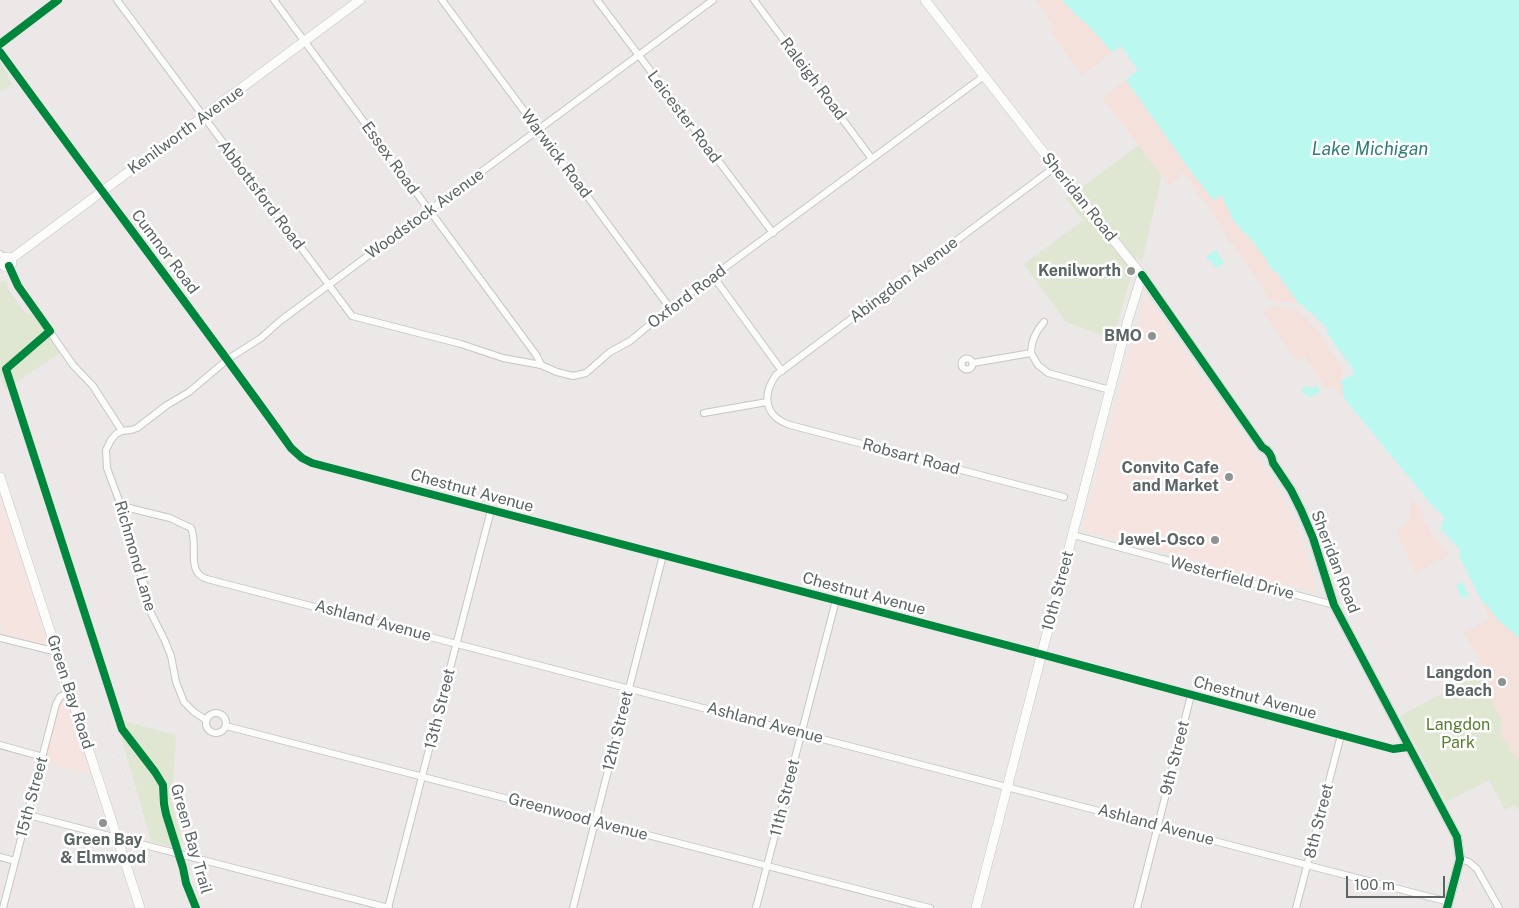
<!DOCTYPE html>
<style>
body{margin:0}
#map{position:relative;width:1519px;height:908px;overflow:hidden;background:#ece8e7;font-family:"Public Sans",sans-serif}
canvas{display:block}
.scale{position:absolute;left:1346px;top:876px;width:99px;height:22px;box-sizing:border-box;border:2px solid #5c6565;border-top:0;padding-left:6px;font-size:15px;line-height:18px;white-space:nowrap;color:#5c6565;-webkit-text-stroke:4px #fff;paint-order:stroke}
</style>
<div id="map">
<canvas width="1519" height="908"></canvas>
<div class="scale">100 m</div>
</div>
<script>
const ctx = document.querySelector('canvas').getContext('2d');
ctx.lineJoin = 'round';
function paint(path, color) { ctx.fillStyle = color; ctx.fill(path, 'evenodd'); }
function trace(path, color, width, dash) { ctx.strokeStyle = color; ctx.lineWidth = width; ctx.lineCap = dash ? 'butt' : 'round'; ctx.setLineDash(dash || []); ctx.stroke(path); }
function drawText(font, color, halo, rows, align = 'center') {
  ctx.font = font + ' "Public Sans",sans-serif'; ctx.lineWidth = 5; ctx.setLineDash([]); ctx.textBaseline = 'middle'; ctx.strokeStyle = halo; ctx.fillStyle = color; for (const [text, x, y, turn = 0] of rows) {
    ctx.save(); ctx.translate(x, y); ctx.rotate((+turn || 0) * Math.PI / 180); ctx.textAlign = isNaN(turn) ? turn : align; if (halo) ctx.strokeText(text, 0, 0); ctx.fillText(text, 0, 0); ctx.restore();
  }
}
paint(new Path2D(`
 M 1145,294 L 1271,476 L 1290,510 L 1309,559 L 1317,593 L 1082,530 Z
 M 0,496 L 50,649 L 5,636 L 0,621 Z
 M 64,696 L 91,774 L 43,762 L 58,704 Z`), '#f6e4e0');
paint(new Path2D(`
 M 0,61 L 7,72 L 9,80 L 12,84 L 0,92 Z
 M 1139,145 L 1162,175 L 1142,262 L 1137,256 L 1113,339 L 1066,322 L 1024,264 L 1083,220 L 1066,199 Z
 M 5,281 L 7,283 L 8,289 L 25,313 L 34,314 L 60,353 L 5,390 L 0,374 L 0,282 Z
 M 1481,673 L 1502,720 L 1501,732 L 1519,759 L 1519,810 L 1515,805 L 1505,810 L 1489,780 L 1446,802 L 1400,716 Z
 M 116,719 L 176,735 L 172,802 L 182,841 L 181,849 L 151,841 Z`), '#dfe7d2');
paint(new Path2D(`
 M 1036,0 L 1062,0 L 1073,12 L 1088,25 L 1112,52 L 1082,76 L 1049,29 L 1053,25 Z
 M 1126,80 L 1210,196 L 1221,195 L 1227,208 L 1230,211 L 1231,217 L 1243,232 L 1250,238 L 1266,259 L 1270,268 L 1278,274 L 1298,303 L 1273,301 L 1268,298 L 1262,287 L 1232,243 L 1229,242 C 1227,236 1215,216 1210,212 L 1209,204 C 1194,198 1196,179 1181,173 L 1179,174 L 1178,179 L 1169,186 L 1123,124 L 1102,98 Z
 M 1274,306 L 1280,306 L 1296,310 L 1308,319 L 1309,323 L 1317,329 L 1323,340 L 1341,365 L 1343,374 L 1339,381 L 1341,381 L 1344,398 L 1334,388 L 1331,387 L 1327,390 L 1305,357 L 1297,362 L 1263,311 Z
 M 1411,497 L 1425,515 L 1424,522 L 1428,523 L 1429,526 L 1429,531 L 1450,555 L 1416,573 L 1396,532 C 1409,524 1412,512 1411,497 Z
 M 1483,603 L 1488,606 L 1497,619 L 1519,638 L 1519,759 L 1510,751 L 1509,745 L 1502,738 L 1501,732 L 1502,720 L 1493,705 L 1487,684 L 1483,679 L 1481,673 L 1486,670 L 1463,632 L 1490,619 Z`), '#f4e1dc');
paint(new Path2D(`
 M 1062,0 L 1519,0 L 1519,638 L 1497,619 L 1488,606 L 1483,603 L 1459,556 L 1460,549 L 1441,529 L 1444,516 L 1431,504 L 1344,398 L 1341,381 L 1349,376 L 1351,377 L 1353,375 L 1354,371 L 1328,334 L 1326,327 L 1315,316 L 1301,304 L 1298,303 L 1278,274 L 1270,268 L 1266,259 L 1250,238 L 1243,232 L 1231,217 L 1230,211 L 1227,208 L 1222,195 L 1214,200 L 1210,196 L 1192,173 L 1126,80 L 1138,70 L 1121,46 L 1112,52 L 1088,25 L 1073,12 Z
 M 1216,250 L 1224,263 L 1219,267 L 1215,267 L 1211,261 L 1206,259 L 1207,256 Z
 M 1305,386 L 1311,388 L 1317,386 L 1320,392 L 1310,398 L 1301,390 Z
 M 1462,582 L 1469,596 L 1463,599 L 1456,586 Z`), '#baf8f0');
const minor = new Path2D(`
 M 117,0 L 352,316 L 461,344 L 503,358 L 541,365 L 557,372 L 573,376 L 586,373 L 610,352 L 630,341 L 670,308 L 984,76
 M 274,0 L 537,356 L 541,365
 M 442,0 L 670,308
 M 597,0 L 773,233
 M 754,0 L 872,159
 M 0,44 L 58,0
 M 0,52 C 96,185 196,314 291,448 L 302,458 L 312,463 L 1029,651 L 1393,749 L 1408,747
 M 1055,167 L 776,375 C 762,395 764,416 790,425 L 1064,497
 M 0,254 L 4,258
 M 9,266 L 18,286 L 73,365 L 93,386 L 122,431
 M 713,276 L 782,371
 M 1031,353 C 1031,341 1036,331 1044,322
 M961.5 364a5.5 5.5 0 1 1 11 0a5.5 5.5 0 1 1-11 0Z
 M 973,363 L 1031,353 L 1038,365 L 1048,373 L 1110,390
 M 704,413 L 767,402
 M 121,506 L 170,518 L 191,528 C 199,545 185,572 207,579 L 1449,902
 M 1073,535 L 1334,605
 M 0,638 L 57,652
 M206 723a10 10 0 1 1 20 0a10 10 0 1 1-20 0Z
 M 206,720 L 194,712 L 184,702 L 176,682 L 171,656 L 165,641 L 148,607 L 145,586 L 126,537 L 121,506 L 107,468 L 106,450 L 111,440 L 116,434 L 122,431 L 131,430 L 137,428 L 167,405 L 189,392 L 228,359 L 261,338 L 280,321 L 713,0
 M 226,726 L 930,908
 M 0,745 L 43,757
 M 28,815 L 389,908
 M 0,857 L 15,861
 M 1460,859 L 1469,862 L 1477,869 L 1499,908
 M 3,908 L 56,704 L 60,697 L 70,691
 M 388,908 L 491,510
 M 573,908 L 663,555
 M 756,908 L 836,600
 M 1137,908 L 1191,695
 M 1296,908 L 1341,735`);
const tertiary = new Path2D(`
 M 925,0 L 1055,167 L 1140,273 L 1262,447 C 1268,450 1272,456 1273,463 L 1291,490 L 1301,510 L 1313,538 L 1334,605 L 1457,837 L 1460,859 L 1447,908
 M2 262a5 5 0 1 1 10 0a5 5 0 1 1-10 0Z
 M 11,259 L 360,0
 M 976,908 L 1128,320 L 1142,275`);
const secondary = new Path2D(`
 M 0,477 L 140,908`);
trace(minor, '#c6c6c6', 8);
trace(tertiary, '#c6c6c6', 10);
trace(secondary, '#c6c6c6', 10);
trace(minor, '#fcfcfb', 6);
trace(tertiary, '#fcfcfb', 9);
trace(secondary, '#fcfcfb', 9);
trace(new Path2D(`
 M 0,389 L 168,908`), '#e1e1e1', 2, [1, 6]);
trace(new Path2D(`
 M 0,44 L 58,0
 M 0,52 C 96,185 196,314 291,448 L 302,458 L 312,463 L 1029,651 L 1393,749 L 1408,747
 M 9,266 L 18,286 L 50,331 L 6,369 L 122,729 L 155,772 L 163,785 L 164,804 L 166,814 L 183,868 L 186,883 L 196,908
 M 1142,275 L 1262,447 C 1268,450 1272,456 1273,463 L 1291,490 L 1301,510 L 1313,538 L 1334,605 L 1457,837 L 1460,859 L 1447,908`), '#00873e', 8);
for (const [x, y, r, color] of [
 [1131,271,5,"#8e9392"],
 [1152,336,5,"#8e9392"],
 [1229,477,5,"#8e9392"],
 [1215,540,5,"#8e9392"],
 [1502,682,5,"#8e9392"],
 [103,823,5,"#8e9392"]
]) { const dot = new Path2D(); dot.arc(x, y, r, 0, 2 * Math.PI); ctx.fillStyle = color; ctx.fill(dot); trace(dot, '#fff', 2); }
drawText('16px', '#5c6565', '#fff', [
 ["Raleigh Road",813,79,53],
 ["Leicester Road",684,117,53],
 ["Kenilworth Avenue",186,130,-36],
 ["Warwick Road",556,154,53],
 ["Essex Road",390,158,54],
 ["Abbottsford Road",261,195,53],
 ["Sheridan Road",1079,197,51],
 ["Woodstock Avenue",425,214,-36],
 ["Cumnor Road",165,252,53],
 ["Abingdon Avenue",904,280,-37],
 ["Oxford Road",687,297,-37],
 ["Robsart Road",911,457,15],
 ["Chestnut Avenue",472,491,15],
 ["Richmond Lane",135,556,74],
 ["Sheridan Road",1335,562,69],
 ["Westerfield Drive",1232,578,15],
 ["10th Street",1058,591,-75],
 ["Chestnut Avenue",864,594,15],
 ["Ashland Avenue",373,621,15],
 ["Green Bay Road",70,692,72],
 ["Chestnut Avenue",1255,698,15],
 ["13th Street",440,709,-76],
 ["Ashland Avenue",765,723,15],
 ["12th Street",618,731,-76],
 ["9th Street",1175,758,-76],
 ["15th Street",32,797,-75],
 ["11th Street",785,798,-76],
 ["Greenwood Avenue",578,817,15],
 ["8th Street",1319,821,-76],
 ["Ashland Avenue",1156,825,15],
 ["Green Bay Trail",191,839,74]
]);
drawText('bold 16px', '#5c6565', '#fff', [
 ["Kenilworth",1121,271],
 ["BMO",1142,336],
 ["Convito Cafe",1219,468],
 ["and Market",1219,486],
 ["Jewel-Osco",1205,540],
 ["Langdon",1492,673],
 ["Beach",1492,691],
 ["Green Bay",103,840,"center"],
 ["& Elmwood",103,858,"center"]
], 'right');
drawText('16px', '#587f31', '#fff', [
 ["Langdon",1458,725],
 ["Park",1458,743]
]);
drawText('italic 18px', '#2f7e7b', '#fff', [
 ["Lake Michigan",1370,149]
]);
</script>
